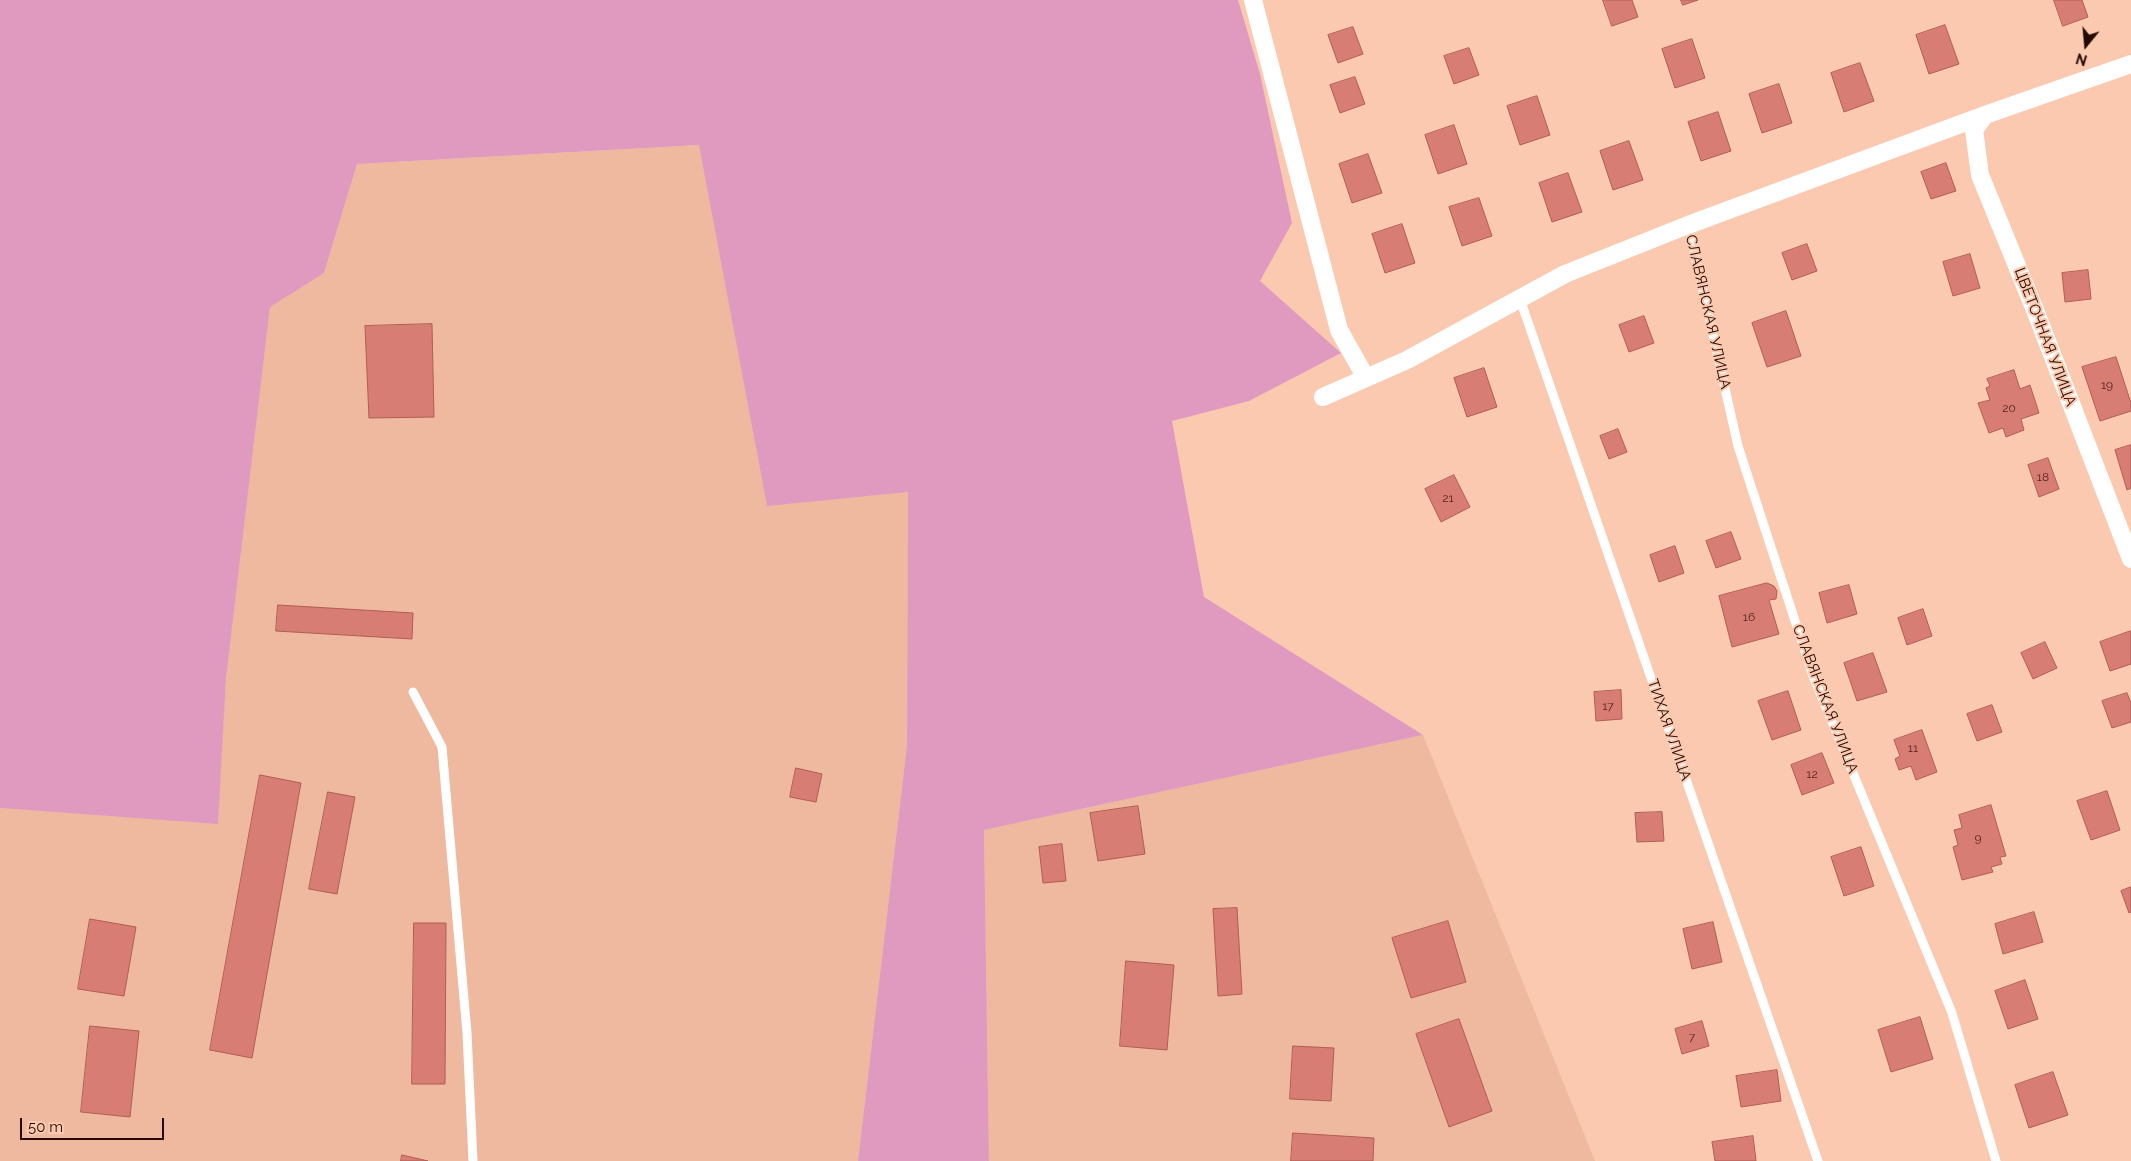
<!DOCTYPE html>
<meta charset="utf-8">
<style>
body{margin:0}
#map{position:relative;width:2131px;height:1161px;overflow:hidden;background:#fac9b0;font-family:Raleway,sans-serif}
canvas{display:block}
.north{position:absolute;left:2061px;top:20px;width:50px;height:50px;-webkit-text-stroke:4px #fac9b0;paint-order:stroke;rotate:197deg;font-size:14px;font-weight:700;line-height:20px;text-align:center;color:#260900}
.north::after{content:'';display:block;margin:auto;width:18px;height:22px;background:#260900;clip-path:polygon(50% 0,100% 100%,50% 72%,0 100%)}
.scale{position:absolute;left:20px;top:1118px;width:144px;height:22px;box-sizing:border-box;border:2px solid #260900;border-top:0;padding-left:6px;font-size:15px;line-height:18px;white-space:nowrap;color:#260900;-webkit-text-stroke:4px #fac9b0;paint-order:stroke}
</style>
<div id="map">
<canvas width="2131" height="1161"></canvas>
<div class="north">N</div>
<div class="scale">50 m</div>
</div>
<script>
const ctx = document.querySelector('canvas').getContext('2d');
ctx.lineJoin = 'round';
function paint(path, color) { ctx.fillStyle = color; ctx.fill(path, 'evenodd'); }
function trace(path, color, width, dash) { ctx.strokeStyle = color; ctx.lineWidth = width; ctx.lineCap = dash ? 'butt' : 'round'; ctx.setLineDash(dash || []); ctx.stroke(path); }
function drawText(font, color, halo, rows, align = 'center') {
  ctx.font = font + ' Raleway,sans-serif'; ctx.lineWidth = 4; ctx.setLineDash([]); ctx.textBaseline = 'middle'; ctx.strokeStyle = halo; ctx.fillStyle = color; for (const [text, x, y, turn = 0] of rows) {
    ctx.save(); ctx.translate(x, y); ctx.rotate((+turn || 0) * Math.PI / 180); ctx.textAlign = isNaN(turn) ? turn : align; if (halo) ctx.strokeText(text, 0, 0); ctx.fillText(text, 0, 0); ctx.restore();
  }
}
paint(new Path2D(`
 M 700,145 L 767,505 L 908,492 L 907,745 L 858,1161 L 0,1161 L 0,808 L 217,823 L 226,679 L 270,306 L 324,273 L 357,164 Z
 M 1423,735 L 1595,1161 L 989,1161 L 984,830 Z`), '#eeb99e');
paint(new Path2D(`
 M 0,0 L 1238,0 L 1260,74 L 1292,223 L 1260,281 L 1341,353 L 1249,401 L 1172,421 L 1204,597 L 1423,735 L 984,830 L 989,1161 L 858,1161 L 907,745 L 908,492 L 767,506 L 699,145 L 357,164 L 324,273 L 270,307 L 226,679 L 218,824 L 0,808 Z`), '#e19abf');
const building = new Path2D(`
 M 1603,0 L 1632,0 L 1638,17 L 1612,26 Z
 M 1681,0 L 1698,0 L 1683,5 Z
 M 2054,0 L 2082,0 L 2088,17 L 2063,26 Z
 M 1945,25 L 1959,64 L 1929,74 L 1916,35 Z
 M 1353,27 L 1363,54 L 1338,63 L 1328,35 Z
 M 1692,39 L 1705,78 L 1675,88 L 1662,49 Z
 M 1469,48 L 1479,75 L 1454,84 L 1444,56 Z
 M 1860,63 L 1874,101 L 1844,112 L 1831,73 Z
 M 1355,77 L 1365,104 L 1340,113 L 1330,85 Z
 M 1779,84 L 1792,123 L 1762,133 L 1749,94 Z
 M 1537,96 L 1550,135 L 1520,145 L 1507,106 Z
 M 1718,112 L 1731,151 L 1701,161 L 1688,122 Z
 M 1454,125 L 1467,164 L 1438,174 L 1425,135 Z
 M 1629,141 L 1643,180 L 1613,190 L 1600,151 Z
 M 1368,154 L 1382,193 L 1352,203 L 1339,164 Z
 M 1946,163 L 1956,191 L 1931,199 L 1921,172 Z
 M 1568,173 L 1582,212 L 1552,222 L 1539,183 Z
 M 1479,198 L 1492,236 L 1462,246 L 1449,207 Z
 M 1402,224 L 1415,263 L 1385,273 L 1372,234 Z
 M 1807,244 L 1817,271 L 1792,280 L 1782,253 Z
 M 1970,254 L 1980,288 L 1953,296 L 1943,262 Z
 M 2088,270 L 2091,299 L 2065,302 L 2062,273 Z
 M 1786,311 L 1801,356 L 1767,367 L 1752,323 Z
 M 1644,316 L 1654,343 L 1629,352 L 1619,325 Z
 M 432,324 L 434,417 L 369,418 L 365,326 Z
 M 2116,357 L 2131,403 L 2131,411 L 2100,421 L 2082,367 Z
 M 1484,368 L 1497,407 L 1467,417 L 1454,378 Z
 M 2014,370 L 2020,389 L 2030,385 L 2039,413 L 2021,419 L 2024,430 L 2006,437 L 2003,428 L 1989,433 L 1978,403 L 1990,400 L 1986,388 L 1990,386 L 1987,379 Z
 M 1618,429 L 1627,452 L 1609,459 L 1600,436 Z
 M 2131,445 L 2131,488 L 2127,490 L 2115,450 Z
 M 2048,458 L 2059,489 L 2039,497 L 2028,465 Z
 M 1454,475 L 1470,507 L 1441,522 L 1425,489 Z
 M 1731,532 L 1741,559 L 1716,568 L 1706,541 Z
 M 1675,546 L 1684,573 L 1659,582 L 1650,555 Z
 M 1767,583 L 1774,586 L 1777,591 L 1776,599 L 1769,600 L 1779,634 L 1732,647 L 1719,596 Z
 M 1849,585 L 1857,614 L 1827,623 L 1819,593 Z
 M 278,605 L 413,613 L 412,639 L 276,631 Z
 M 1923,609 L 1932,636 L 1907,645 L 1898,618 Z
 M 2131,631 L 2131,664 L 2110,671 L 2100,642 Z
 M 2045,642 L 2057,668 L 2033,679 L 2021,653 Z
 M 1873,653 L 1887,692 L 1857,701 L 1844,663 Z
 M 1621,690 L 1622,719 L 1596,721 L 1594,692 Z
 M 1788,691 L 1801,730 L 1772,740 L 1758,701 Z
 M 2127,693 L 2131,703 L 2131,722 L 2112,728 L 2102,701 Z
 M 1992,705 L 2002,732 L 1977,741 L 1967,714 Z
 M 1922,730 L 1937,772 L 1916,780 L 1911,766 L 1899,770 L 1895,759 L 1900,756 L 1894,740 Z
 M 1822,753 L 1834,783 L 1802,795 L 1791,765 Z
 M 796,768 L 822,774 L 816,802 L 790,797 Z
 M 260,775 L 301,783 L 252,1058 L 210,1050 Z
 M 2107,791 L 2120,830 L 2091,840 L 2077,801 Z
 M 328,792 L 355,797 L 337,894 L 309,889 Z
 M 1991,805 L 2006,856 L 2000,857 L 2002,864 L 1991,867 L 1993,872 L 1962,880 L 1953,847 L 1958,845 L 1954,830 L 1962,828 L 1959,815 Z
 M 1138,806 L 1145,854 L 1098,861 L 1090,813 Z
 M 1662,812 L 1664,841 L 1637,842 L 1635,813 Z
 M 1062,844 L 1066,881 L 1043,883 L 1039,847 Z
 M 1861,847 L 1874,886 L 1844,896 L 1831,857 Z
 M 2131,887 L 2131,912 L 2129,913 L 2121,891 Z
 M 1237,908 L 1242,994 L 1218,996 L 1213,909 Z
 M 2034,912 L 2043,942 L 2003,954 L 1995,924 Z
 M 90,919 L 136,927 L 124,996 L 78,989 Z
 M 1448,921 L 1466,982 L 1411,998 L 1392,938 Z
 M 1713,922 L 1722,962 L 1692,969 L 1683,929 Z
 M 414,923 L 446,923 L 445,1084 L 412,1084 Z
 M 1126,961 L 1174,965 L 1167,1050 L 1120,1046 Z
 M 2025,980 L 2038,1019 L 2008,1029 L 1995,991 Z
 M 1920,1017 L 1933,1059 L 1891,1072 L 1878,1030 Z
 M 1459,1019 L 1492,1111 L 1449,1127 L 1416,1034 Z
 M 1702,1021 L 1709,1046 L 1682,1054 L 1675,1029 Z
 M 90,1026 L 139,1031 L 130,1117 L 81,1112 Z
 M 1293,1046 L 1334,1048 L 1331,1101 L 1290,1099 Z
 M 1777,1070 L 1781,1101 L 1741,1107 L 1736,1076 Z
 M 2053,1072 L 2068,1115 L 2029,1128 L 2015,1085 Z
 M 1293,1133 L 1374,1138 L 1373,1161 L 1291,1161 Z
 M 1753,1136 L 1756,1161 L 1715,1161 L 1712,1142 Z
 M 402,1155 L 428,1161 L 401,1161 Z`);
paint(building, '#d87d73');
trace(building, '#b15d55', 1);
trace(new Path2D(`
 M 1688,225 L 1738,446 L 1813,676 L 1952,1013 L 1996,1161
 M 1520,299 L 1818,1161
 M 413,692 L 442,747 L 467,1033 L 473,1161`), '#fff', 9);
trace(new Path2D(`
 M 1253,0 L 1339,330 L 1366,378
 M 1985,115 L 1974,130 L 1980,175 L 2035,310 L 2131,559
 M 1323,397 L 1407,360 L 1565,274 L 1688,225 L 1985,115 L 2131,64`), '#fff', 18);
drawText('12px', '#52261d', null, [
 ["19",2107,385],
 ["20",2009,408],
 ["18",2043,477],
 ["21",1448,498],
 ["16",1749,617],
 ["17",1608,706],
 ["11",1913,748],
 ["12",1812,774],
 ["9",1978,838],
 ["7",1692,1037]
]);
drawText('15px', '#260900', '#fac9b0', [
 ["СЛАВЯНСКАЯ УЛИЦА",1708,312,77],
 ["ЦВЕТОЧНАЯ УЛИЦА",2045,337,69],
 ["СЛАВЯНСКАЯ УЛИЦА",1825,699,69],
 ["ТИХАЯ УЛИЦА",1669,730,71]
]);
</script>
